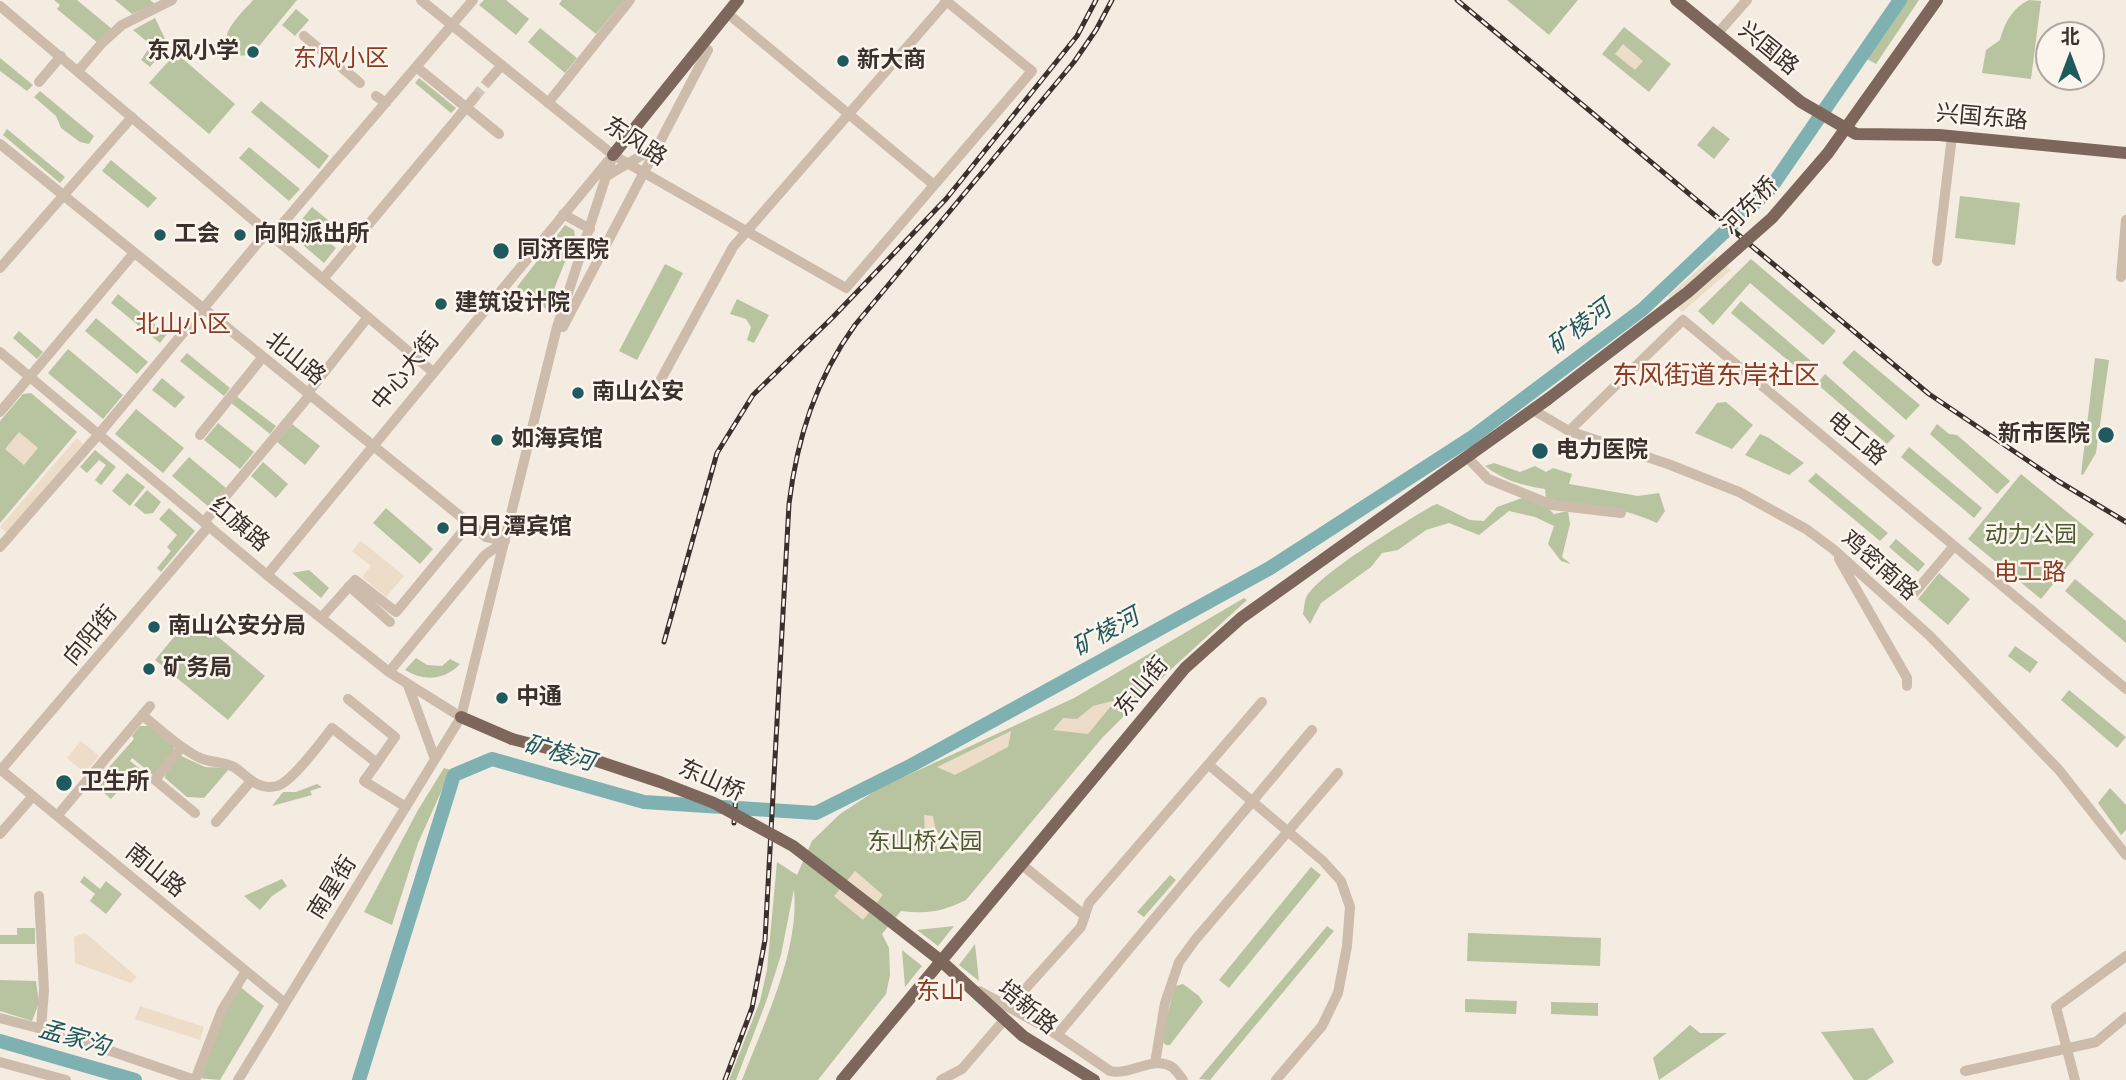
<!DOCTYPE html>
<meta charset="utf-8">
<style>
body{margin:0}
#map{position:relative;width:2126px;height:1080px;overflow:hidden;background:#f4ebe1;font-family:Helvetica,"Noto Sans SC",sans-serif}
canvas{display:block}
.north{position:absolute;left:2035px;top:21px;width:70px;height:70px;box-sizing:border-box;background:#fbf5ee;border:2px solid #aea6a0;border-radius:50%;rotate:0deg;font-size:19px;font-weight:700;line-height:28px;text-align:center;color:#3b302b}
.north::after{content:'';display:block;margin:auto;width:24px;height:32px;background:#1f5a5e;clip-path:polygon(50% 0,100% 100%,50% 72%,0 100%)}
</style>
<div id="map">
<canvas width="2126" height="1080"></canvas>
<div class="north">北</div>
</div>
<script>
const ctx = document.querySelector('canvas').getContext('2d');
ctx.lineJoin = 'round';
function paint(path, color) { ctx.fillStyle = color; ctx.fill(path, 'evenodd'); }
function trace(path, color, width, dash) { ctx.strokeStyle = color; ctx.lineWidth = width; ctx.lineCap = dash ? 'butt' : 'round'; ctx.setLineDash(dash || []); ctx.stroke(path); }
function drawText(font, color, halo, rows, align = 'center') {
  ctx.font = font + ' Helvetica,"Noto Sans SC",sans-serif'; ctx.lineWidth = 5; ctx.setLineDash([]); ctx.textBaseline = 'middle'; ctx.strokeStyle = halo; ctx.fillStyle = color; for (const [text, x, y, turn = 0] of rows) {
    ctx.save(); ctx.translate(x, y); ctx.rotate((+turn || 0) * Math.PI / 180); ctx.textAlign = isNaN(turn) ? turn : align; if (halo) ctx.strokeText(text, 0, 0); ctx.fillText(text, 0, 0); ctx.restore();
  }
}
paint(new Path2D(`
 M 54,0 L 77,0 L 112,29 L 98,43 L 57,9 L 60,5 Z
 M 115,0 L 150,0 L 155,4 L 132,14 Z
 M 253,0 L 297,0 L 255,51 L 250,55 C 242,56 234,56 229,49 C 217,34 244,11 253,0 Z
 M 484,0 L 506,0 L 529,19 L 516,35 L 479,5 Z
 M 562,0 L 624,0 L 596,34 L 559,4 Z
 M 1507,0 L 1578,0 L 1549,35 Z
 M 1907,0 L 1919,0 L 1876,64 L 1867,59 Z
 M 2029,0 L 2041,1 L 2031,79 L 1982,73 L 1986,50 L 2000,40 C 2004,24 2013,7 2029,0 Z
 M 296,9 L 309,20 L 295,36 L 282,25 Z
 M 155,18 L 168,45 L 150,67 L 141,60 L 151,45 L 133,30 Z
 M 1624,27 L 1671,64 L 1649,92 L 1602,54 Z
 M 540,28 L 577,58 L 565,73 L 528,42 Z
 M 176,53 L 235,104 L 209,134 L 149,83 Z
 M 0,58 L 33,85 L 27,91 L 0,71 Z
 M 419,78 L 456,108 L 451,113 L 415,83 Z
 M 40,91 L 94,136 L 89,144 L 80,142 L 61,128 L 56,116 L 34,97 Z
 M 261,101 L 329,156 L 319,169 L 251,112 Z
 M 1713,126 L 1730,139 L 1714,159 L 1697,145 Z
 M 7,129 L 65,177 L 60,183 L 3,135 Z
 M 249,147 L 300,189 L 289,201 L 239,158 Z
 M 111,160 L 157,198 L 148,208 L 102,171 Z
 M 1960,196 L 2020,203 L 2015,245 L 1955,238 Z
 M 312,207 L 328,220 L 320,229 L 330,237 L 331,244 L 336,248 L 324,263 L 290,234 Z
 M 565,225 L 574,230 L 575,237 L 546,309 L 517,287 Z
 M 1751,259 L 1836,331 L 1823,345 L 1750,283 L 1713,325 L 1698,311 Z
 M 665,264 L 683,273 L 637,360 L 619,351 Z
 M 118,294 L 167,334 L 160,343 L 111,303 Z
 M 737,299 L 769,315 L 754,343 L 747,340 L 751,327 L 746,319 L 730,314 Z
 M 1741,301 L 1811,361 L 1802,372 L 1731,313 Z
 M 96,318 L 148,362 L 137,374 L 85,331 Z
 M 19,331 L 43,352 L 37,359 L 13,338 Z
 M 68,349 L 123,395 L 103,419 L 48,373 Z
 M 1854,350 L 1920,405 L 1906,420 L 1842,363 Z
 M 187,353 L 230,388 L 224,396 L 180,361 Z
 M 2095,358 L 2109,360 L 2096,453 L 2083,475 L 2081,474 Z
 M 1825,374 L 1895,436 L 1887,444 L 1817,384 Z
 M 162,378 L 185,397 L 175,408 L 152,390 Z
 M 31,393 L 77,432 L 0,523 L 0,421 L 23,394 Z
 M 236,396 L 276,426 L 270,434 L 230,402 Z
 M 1726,402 L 1753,425 L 1732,449 L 1695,433 L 1717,403 Z
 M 136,409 L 184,448 L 163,473 L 115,434 Z
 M 218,423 L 254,452 L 240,469 L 204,440 Z
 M 292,424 L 320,446 L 305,465 L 277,442 Z
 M 1937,424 L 1949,434 L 1957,435 L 2010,481 L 1997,494 L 1930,434 Z
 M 1760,434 L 1769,438 L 1804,463 L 1789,475 L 1745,455 Z
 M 1909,447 L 1982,508 L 1974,518 L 1901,457 Z
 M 95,450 L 116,467 L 101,485 L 95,480 L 106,465 L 99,460 L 87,473 L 80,467 Z
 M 189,457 L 226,488 L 209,507 L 172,476 Z
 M 263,462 L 288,484 L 276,498 L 251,476 Z
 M 1494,463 L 1520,472 L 1535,466 L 1546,472 L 1553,468 L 1572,474 L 1569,484 L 1638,496 L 1659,493 L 1665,511 L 1657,523 C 1635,513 1615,508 1591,505 C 1575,503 1561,503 1546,498 L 1545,489 C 1523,486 1503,480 1485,466 Z
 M 127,473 L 145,487 L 130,506 L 112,491 Z
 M 1816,473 L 1888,533 L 1880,541 L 1808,481 Z
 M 2021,474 L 2094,534 L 2041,599 L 1968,539 Z
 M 147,490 L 161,502 L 153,513 L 145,514 L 134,505 Z
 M 1525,497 L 1544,504 L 1554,514 L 1568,511 L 1570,524 L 1562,557 L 1571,564 L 1561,561 L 1548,544 L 1554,526 L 1535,517 L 1509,511 L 1479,535 L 1449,523 L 1426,530 L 1398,550 L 1382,553 L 1371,567 L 1321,603 L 1310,624 L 1303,614 C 1304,610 1304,603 1306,598 C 1316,575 1407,521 1432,506 L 1437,504 L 1470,520 L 1484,521 L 1497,507 Z
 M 169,508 L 195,531 L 161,572 L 157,568 L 171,551 L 167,547 L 177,535 L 159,519 Z
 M 386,508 L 433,549 L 420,564 L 373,523 Z
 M 1896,539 L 1925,564 L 1918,572 L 1889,547 Z
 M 309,570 L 329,588 L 321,598 L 292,573 Z
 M 1939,573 L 1970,599 L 1948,625 L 1918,599 Z
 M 2075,579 L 2126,621 L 2126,643 L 2065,591 Z
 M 1244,598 L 1247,600 L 1166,674 L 1102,738 L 966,900 C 941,912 928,914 901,911 L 882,934 L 889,948 L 890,975 L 886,994 L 818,1080 L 742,1080 C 764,1023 800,950 794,889 L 781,955 L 766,1002 L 736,1080 L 729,1080 L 760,1001 L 767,970 L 777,862 L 797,875 L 812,841 L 840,814 L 878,789 L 1074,698 Z
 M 192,615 L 265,676 L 228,720 L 155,660 Z
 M 2015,646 L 2038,662 L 2030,673 L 2008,656 Z
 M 416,658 L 427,665 L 442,666 L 450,659 L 460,664 C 445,680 424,682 405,670 Z
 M 2069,690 L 2126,737 L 2117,748 L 2061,700 Z
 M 140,726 L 152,726 L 175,744 L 173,751 L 153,775 L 132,758 L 130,761 L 139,768 L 111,799 L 94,784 L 134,739 L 132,736 Z
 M 179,755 L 205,767 L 230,768 L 204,798 L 187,797 L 165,778 L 166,772 Z
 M 444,768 L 451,770 L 418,843 L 392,925 L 364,912 L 418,810 Z
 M 317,784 L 322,787 L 310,791 L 312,795 L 272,806 L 283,792 L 296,792 Z
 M 2110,788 L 2126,805 L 2126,830 L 2121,835 L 2098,803 Z
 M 1311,867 L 1321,875 L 1229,988 L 1219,980 Z
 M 1170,875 L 1176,880 L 1144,917 L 1137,912 Z
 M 84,876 L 100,889 L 106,881 L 122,894 L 106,914 L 90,901 L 95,894 L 80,882 Z
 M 282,879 L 287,886 L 272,896 L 260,910 L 244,896 Z
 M 954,926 L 938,946 L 917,930 Z
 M 1327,926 L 1334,931 L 1210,1080 L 1199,1079 Z
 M 17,928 L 35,928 L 35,944 L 0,944 L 0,935 L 17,935 Z
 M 1468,933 L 1601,938 L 1600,966 L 1467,961 Z
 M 975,944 L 979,981 L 959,965 Z
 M 902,950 L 922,966 L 905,987 Z
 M 0,980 L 36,981 L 39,1003 L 32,1021 L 0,1011 Z
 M 1183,984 L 1199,996 L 1203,1002 L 1170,1045 L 1166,1045 L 1161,1040 L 1175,986 Z
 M 238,985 L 264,1006 L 220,1080 L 197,1078 Z
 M 1465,999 L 1517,1001 L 1516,1014 L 1465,1012 Z
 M 1551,1002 L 1598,1003 L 1598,1016 L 1551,1014 Z
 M 1690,1025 L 1700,1033 L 1727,1033 L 1659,1080 L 1653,1058 Z
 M 1873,1028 L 1894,1062 L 1867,1080 L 1854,1080 L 1821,1032 Z`), '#b8c4a0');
paint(new Path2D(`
 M 1623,44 L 1643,61 L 1635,70 L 1615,54 Z
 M 1714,256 L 1731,270 L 1682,312 L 1668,296 Z
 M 19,432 L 38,448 L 24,465 L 5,449 Z
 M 77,438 L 83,444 L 7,533 L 0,527 Z
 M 361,541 L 404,576 L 386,597 L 362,577 L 371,566 L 352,551 Z
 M 1116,700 L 1088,734 L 1053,730 L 1063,718 L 1077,719 L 1093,706 Z
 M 1011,731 L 1008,747 L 955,775 L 937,767 Z
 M 81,741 L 99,756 L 85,773 L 67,758 Z
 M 924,815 L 933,816 L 936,831 L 948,840 L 945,850 L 936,846 L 925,834 Z
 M 855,871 L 883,895 L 863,920 L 834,896 Z
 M 85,933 L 137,977 L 131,983 L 75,963 L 74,937 Z
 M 140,1006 L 204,1027 L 200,1040 L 135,1019 Z`), '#ecdcc8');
trace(new Path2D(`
 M 0,1041 L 135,1080
 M 359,1080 L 454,775 L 492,759 L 644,802 L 816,813 L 912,765 L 1270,568 L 1471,438 L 1643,309 L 1770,189 L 1900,0`), '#7fb0b2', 14);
trace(new Path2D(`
 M 475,97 L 488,81`), '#cfc6bd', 10, [10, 5]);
trace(new Path2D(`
 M 421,0 L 613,155 L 846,288 L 1032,71 L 945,0
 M 0,6 L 433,372
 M 733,18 L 934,185
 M 1717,34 L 1747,0
 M 304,36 L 360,83
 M 420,70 L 499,134
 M 78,71 L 102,43 L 122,25 L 172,0
 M 488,81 L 502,65
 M 39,82 L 61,56
 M 376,96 L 386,103
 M 548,103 L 630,0
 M 0,144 L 486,537 L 505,541
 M 605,177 L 656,147
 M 563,214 L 590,229
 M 272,236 L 473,0
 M 1937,261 L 1952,136
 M 0,268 L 132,117
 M 2121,277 L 2126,220
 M 323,279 L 475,97
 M 563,327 L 708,50
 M 0,352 L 267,575 L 389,672 L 461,717
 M 660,381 L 733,247 L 947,1
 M 307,394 L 368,317
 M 1533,410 L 1569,431 L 1668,464 L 1739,492 L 1806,529 L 1833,549 L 1930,636 L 2059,770 L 2126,855
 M 0,412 L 134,253
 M 1569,431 L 1683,320 L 2126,689
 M 200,435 L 262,358
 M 1467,457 L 1488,479 L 1552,505 L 1621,513
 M 204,522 L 309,396
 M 0,547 L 99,434 L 267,232
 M 1839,559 L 1907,678 L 1907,686
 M 267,575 L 608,161
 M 349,586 L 390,622
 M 1915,592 L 1954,546
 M 321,618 L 355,580 L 396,612 L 469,524
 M 389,672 L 485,555 L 505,541
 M 408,685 L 435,759
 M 348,699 L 395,737 L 377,763
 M 142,715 C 160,729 178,747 198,757 C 209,763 223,761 234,767 C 248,776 257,791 277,786 C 293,781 321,742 332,728 L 377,763 L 364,781 L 406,807
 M 182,747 L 155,780 L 195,813
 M 1209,765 L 1323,861 L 1341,881 L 1350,907 L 1347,946 L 1338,993 L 1322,1026 L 1276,1080
 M 0,769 L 285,1003
 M 0,771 L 209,526
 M 57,816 L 150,706
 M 216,822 L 251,781
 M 0,834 L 33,796
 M 1021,864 L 1085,916
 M 39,896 L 44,990 L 41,1028
 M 979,991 L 1047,1028 L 1110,1071 C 1130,1076 1153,1055 1172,1067 C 1176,1070 1180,1076 1183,1080
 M 1009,1007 L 1081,927 L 1089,903 L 1262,702
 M 0,1018 L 61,1034 L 195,1080 L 222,1010 L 246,971
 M 1057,1035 L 1312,730
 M 0,1062 L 66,1080
 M 1155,1063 L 1165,1003 L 1179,962 L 1195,940 L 1338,773
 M 1965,1071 L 2096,1042 L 2126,1017
 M 238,1080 L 461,717 L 557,327 L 613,155
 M 941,1080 L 962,1069 L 1005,1019
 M 2075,1080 L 2056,1007 L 2126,956`), '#cdbbac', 10);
trace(new Path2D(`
 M 1676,0 L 1801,102 L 1856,134 L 1939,135 L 2126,153
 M 613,155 L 738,0
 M 461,717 L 512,739
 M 871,906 L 940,960 L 1023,1036 L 1094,1080
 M 842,1080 L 1185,668 L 1241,618 L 1548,399`), '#7d675c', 12);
const rail = new Path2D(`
 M 1457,0 L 1929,394 L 2058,481 L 2126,522
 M 664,642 L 717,453 L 753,395 L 833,317 L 946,199 L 1077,36 L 1096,0
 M 734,823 L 736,794
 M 725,1080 L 752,1008 L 765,940 L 789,504 C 797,438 816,379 855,325 L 1074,62 L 1096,30 L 1112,0`);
trace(rail, '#3b302b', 5);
trace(rail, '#fbf5ee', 2.5, [8]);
trace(new Path2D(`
 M 1548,399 L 1688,292 L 1772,218 L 1828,153 L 1937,0
 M 512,739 L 597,761 L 660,782 L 714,803 L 793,846 L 871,906`), '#7d675c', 12);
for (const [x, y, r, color] of [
 [253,52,7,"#1f5a5e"],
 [843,61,7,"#1f5a5e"],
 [160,235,7,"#1f5a5e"],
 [240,235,7,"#1f5a5e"],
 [501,251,9,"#1f5a5e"],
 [441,304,7,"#1f5a5e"],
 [578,393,7,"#1f5a5e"],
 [2106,435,9,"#1f5a5e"],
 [497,440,7,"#1f5a5e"],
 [1540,451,9,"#1f5a5e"],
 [443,528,7,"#1f5a5e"],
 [154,627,7,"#1f5a5e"],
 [149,669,7,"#1f5a5e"],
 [502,698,7,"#1f5a5e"],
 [64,783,9,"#1f5a5e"]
]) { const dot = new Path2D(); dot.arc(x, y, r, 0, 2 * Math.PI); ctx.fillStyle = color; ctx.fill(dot); trace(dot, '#fbf5ee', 2.5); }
drawText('23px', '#3b302b', '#fbf5ee', [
 ["兴国路",1768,49,39],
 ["兴国东路",1982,118,5],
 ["东风路",635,142,33],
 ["河东桥",1750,206,-45],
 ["北山路",295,359,39],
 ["中心大街",406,372,-51],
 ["电工路",1856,439,40],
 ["红旗路",239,525,40],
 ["鸡密南路",1879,566,41],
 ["向阳街",91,636,-50],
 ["东山街",1142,687,-50],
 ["东山桥",711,781,24],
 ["南山路",155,871,39],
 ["南星街",333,888,-58],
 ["培新路",1027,1008,40]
]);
drawText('bold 23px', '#3b302b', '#fbf5ee', [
 ["东风小学",239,52,"right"],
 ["新大商",857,61],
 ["工会",174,235],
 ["向阳派出所",254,235],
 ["同济医院",517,251],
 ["建筑设计院",455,304],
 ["南山公安",592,393],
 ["新市医院",2090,435,"right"],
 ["如海宾馆",511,440],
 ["电力医院",1556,451],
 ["日月潭宾馆",457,528],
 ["南山公安分局",168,627],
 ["矿务局",163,669],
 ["中通",516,698],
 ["卫生所",80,783]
], 'left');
drawText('23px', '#4a5a2e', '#fbf5ee', [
 ["动力公园",2031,536],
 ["东山桥公园",925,843]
]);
drawText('24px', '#8c3b22', '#fbf5ee', [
 ["东风小区",341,59],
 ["北山小区",183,325],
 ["电工路",2030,573],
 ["东山",940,992]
]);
drawText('italic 24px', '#1f5a5e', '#fbf5ee', [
 ["矿棱河",1580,328,-37],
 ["矿棱河",1106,633,-29],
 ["矿棱河",559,754,16],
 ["孟家沟",74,1039,16]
]);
drawText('26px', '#8c3b22', '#fbf5ee', [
 ["东风街道东岸社区",1716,377]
]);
</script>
